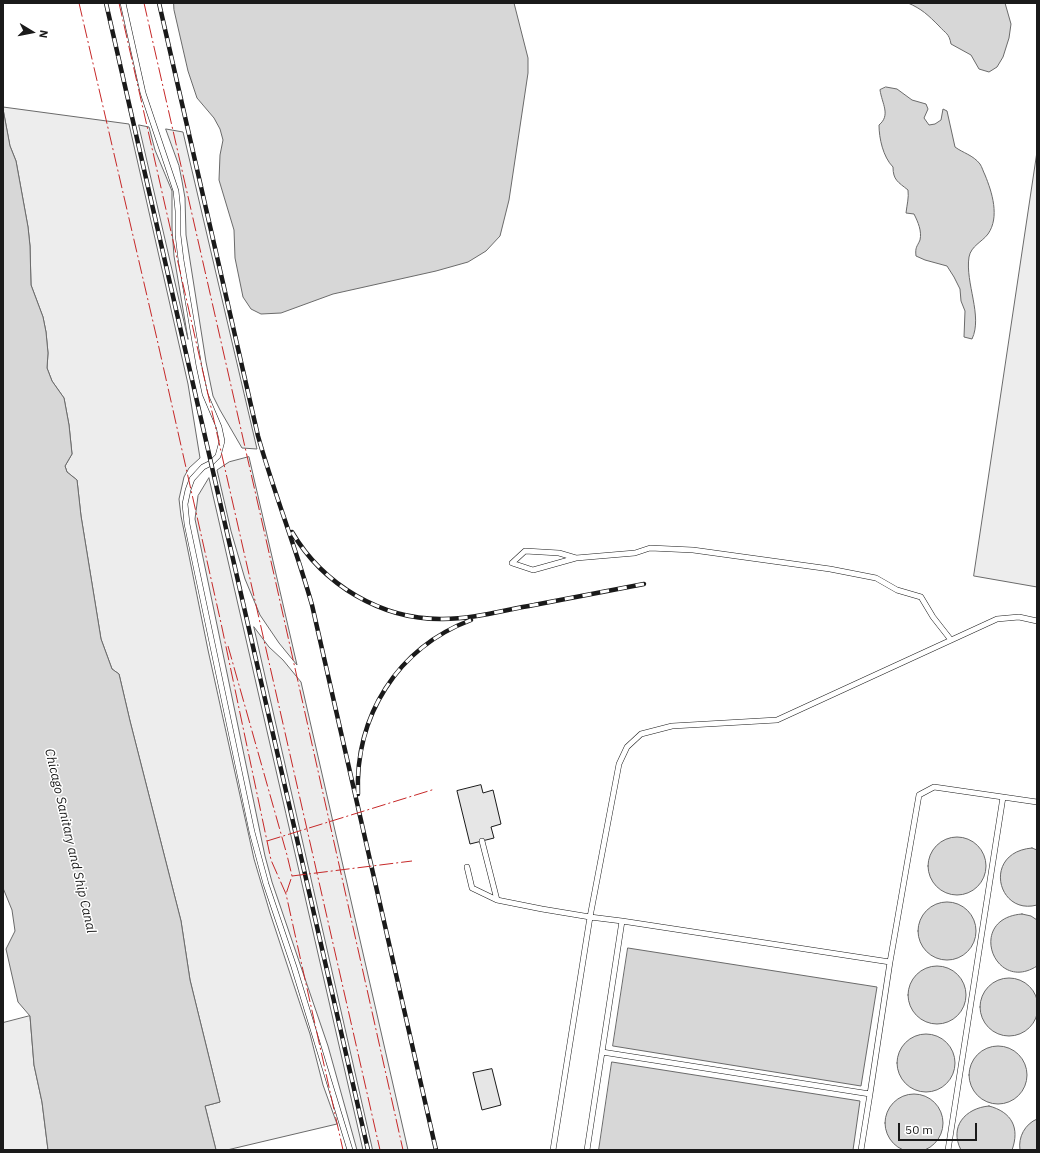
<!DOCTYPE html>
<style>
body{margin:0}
#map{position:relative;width:1040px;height:1153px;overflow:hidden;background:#fff;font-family:"IBM Plex Sans",sans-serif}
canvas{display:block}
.frame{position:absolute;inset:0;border:4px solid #1a1a1a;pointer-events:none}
.north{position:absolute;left:12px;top:12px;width:40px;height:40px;-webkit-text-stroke:3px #fff;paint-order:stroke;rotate:100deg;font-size:11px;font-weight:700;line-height:16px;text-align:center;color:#1a1a1a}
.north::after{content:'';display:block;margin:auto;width:14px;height:18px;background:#1a1a1a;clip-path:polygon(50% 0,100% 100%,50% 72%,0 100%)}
.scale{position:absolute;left:898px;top:1123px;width:79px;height:18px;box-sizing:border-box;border:2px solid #1a1a1a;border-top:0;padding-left:5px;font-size:12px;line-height:14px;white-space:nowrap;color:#1a1a1a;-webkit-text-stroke:3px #fff;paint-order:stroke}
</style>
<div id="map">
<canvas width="1040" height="1153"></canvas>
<div class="frame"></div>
<div class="north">N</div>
<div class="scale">50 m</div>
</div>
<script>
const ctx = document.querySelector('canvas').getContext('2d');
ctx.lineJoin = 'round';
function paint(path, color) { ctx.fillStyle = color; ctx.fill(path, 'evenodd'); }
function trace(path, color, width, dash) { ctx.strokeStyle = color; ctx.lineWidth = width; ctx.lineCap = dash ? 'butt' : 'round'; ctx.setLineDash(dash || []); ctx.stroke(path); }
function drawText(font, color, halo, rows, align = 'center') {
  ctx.font = font + ' "IBM Plex Sans",sans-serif'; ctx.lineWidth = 3; ctx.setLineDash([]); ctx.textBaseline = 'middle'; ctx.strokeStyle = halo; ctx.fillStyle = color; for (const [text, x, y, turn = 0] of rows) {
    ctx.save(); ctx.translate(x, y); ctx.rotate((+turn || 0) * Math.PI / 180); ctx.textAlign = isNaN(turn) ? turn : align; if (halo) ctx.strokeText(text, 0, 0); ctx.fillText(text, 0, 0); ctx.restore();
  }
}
const built = new Path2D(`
 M 3,107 L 129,124 L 188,384 L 200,458 L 189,468 L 184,477 L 179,499 L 181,516 L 208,650 L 254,859 L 270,913 L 310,1034 L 323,1085 L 337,1124 L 227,1150 L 216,1150 L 205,1106 L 220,1102 L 190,980 L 181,921 L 130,721 L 119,674 L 112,669 L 101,639 L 81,516 L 77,480 L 67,472 L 65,466 L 72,454 L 69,425 L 64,398 L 52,381 L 47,368 L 48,353 L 46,332 L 43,317 L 31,285 L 30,246 L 28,227 L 16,161 L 10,146 Z
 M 139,125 L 149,127 L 155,150 L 172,191 L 172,229 L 174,256 L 188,339 Z
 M 166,129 L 183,132 L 257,449 L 242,448 L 220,410 L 213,396 L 206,362 L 186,235 L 185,198 L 182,181 L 179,166 Z
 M 1037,152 L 1037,587 L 974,576 Z
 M 249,457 L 297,665 L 279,643 L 260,615 L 245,579 L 231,531 L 217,470 L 229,462 Z
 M 209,478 L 363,1150 L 357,1150 L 328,1046 L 272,882 L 265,856 L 195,519 L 198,496 Z
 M 254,627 L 269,647 L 283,660 L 301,682 L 408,1150 L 373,1150 Z
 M 30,1016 L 34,1065 L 42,1102 L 48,1150 L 3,1150 L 3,1023 Z`);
paint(built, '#ededed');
trace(built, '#6a6a6a', 1);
const water = new Path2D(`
 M 174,3 L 514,3 L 528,58 L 528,73 L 509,200 L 500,236 L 486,251 L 468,262 L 436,271 L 333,294 L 281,313 L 261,314 L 251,309 L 243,297 L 235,258 L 234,230 L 219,180 L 220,155 L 223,140 L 220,129 L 214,118 L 197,98 L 188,71 L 174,10 Z
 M 908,3 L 1005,3 L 1011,24 L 1009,38 L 1003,57 L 997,67 L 989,72 L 979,69 L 971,55 L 951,44 C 949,33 946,34 939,26 C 928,15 922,9 908,3 Z
 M 886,87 L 897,89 L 912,100 L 926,104 L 928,109 L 924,118 L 929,125 L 935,124 L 941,120 L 943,109 L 947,111 L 955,147 C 963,153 973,155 980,164 C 982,167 983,171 985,175 C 992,192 1000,217 988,234 C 982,242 971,246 969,257 C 965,283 983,316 972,339 L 964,337 L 965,311 L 961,301 L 960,289 L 954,277 L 947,266 L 925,260 L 916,256 C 915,247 917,247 920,240 C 922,231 918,222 914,214 L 906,213 C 907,204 909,198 908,190 C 898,182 893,180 893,167 C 883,157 879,138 879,125 C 891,115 882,104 880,90 Z
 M 3,109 L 10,146 L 16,161 L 28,227 L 30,246 L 31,285 L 43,317 L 46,332 L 48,353 L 47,368 L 52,381 L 64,398 L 69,425 L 72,454 L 65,466 L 67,472 L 77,480 L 81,516 L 101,639 L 112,669 L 119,674 L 130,721 L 181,921 L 190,980 L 220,1102 L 205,1106 L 216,1150 L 48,1150 L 42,1102 L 34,1065 L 30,1016 L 18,1002 L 6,949 L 15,931 L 12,910 L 3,888 Z
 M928 866a29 29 0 1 1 58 0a29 29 0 1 1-58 0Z
 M 1032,848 L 1037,850 L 1037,905 C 997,916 982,852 1032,848 Z
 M918 931a29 29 0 1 1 58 0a29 29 0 1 1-58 0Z
 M 1022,914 L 1031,916 L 1037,920 L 1037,966 C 994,994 966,918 1022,914 Z
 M 628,948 L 877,987 L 861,1086 L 613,1046 Z
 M908 995a29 29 0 1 1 58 0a29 29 0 1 1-58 0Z
 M980 1007a29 29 0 1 1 58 0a29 29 0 1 1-58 0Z
 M897 1063a29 29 0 1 1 58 0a29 29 0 1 1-58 0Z
 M969 1075a29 29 0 1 1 58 0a29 29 0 1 1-58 0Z
 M 612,1062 L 860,1101 L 853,1150 L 599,1150 Z
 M885 1123a29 29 0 1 1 58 0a29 29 0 1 1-58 0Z
 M 989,1106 C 1012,1112 1020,1128 1012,1150 L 961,1150 C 949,1127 965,1108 989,1106 Z
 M 1037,1119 L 1037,1150 L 1020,1150 C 1018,1137 1025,1124 1037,1119 Z`);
paint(water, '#d7d7d7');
trace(water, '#6a6a6a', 1);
const building = new Path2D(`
 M 481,785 L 483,793 L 493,790 L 501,824 L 491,827 L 494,838 L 470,844 L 457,791 Z
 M 492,1069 L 501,1105 L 482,1110 L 473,1073 Z`);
paint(building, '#e6e6e6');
trace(building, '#1a1a1a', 1);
const service = new Path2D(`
 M 123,3 L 143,93 L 176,191 L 178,211 L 178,235 L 181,260 L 199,366 L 205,394 L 219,427 L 222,441 L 218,456 L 211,463 L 203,467 L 192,479 L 188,490 L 185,504 L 187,524 L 252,832 L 266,884 L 294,967 L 350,1150
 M 576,558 L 533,570 L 512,563 L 525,551 L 559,553 L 576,558 L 635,553 L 650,548 L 693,550 L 830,569 L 876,578 L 897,590 L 921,597 L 933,617 L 951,640
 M 482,841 L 497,900 L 542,909 L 590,917 L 619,764 L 627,747 L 641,734 L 672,726 L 777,720 L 997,619 L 1019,617 L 1037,621
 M 467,867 L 472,888 L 497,900
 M 870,1094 L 890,962
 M 553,1150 L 590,917 L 622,921
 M 587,1150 L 602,1052
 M 861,1150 L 870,1094 L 602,1052 L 622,921 L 890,962 L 919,795 L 934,787 L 1037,802
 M 948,1150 L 1003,797`);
trace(service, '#1a1a1a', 6);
trace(service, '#fff', 5);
const rail = new Path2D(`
 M 106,3 L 368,1150
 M 159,3 L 258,436 C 274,493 296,548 312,605 L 436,1150
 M 292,532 C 323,585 382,620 443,619 C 474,619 504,610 534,605 C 570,598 607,591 644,584
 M 358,794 C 355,716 397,648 471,620`);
trace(rail, '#1a1a1a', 4.5);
trace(rail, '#fff', 3, [9]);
trace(new Path2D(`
 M 79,3 L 157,339 L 221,623 L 271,860 L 286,894 L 343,1150
 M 119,3 L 380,1150
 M 144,3 L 275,579 L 403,1150
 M 228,646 L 287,855 L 292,876 L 286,894
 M 267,841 L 435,789
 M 292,876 L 412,861`), '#c62828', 1, [14, 3, 2, 3]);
drawText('italic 13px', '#1a1a1a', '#fff', [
 ["Chicago Sanitary and Ship Canal",70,841,77]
]);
</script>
